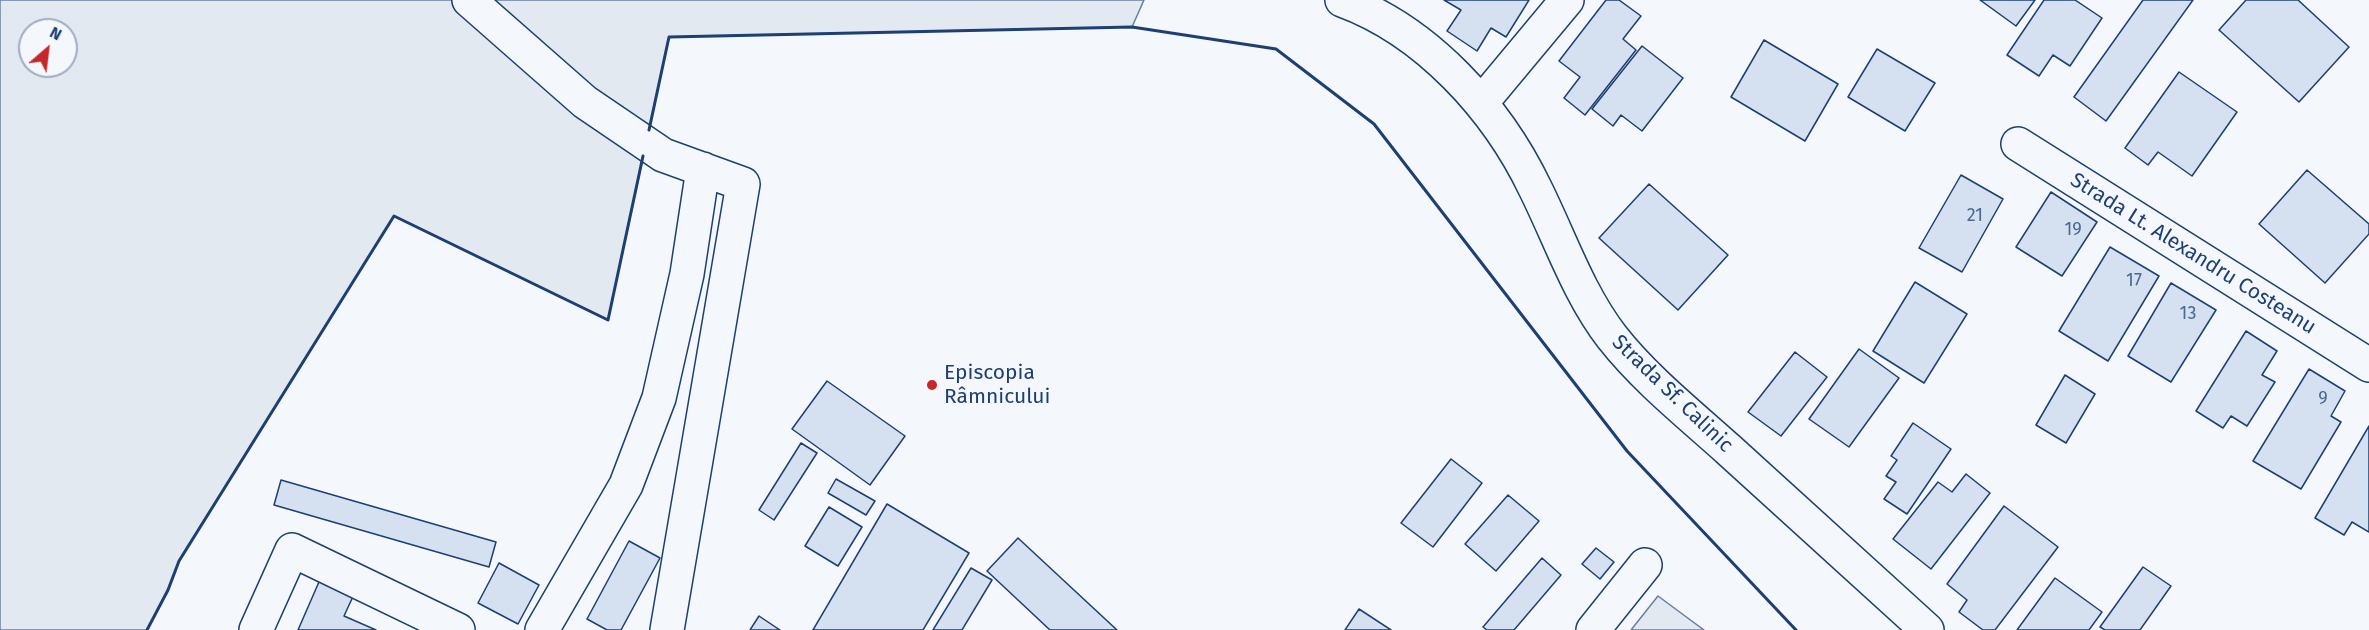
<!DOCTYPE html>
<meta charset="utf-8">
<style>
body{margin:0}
#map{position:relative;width:2369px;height:630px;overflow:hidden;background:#f4f7fb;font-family:"Fira Sans",sans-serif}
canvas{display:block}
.north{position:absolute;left:18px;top:18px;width:60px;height:60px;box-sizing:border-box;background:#f4f7fb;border:2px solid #9eadc5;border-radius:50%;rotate:28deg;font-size:16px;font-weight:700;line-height:24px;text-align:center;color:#1d3f73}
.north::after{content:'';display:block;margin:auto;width:21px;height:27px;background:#c62828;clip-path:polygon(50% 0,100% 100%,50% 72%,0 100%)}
</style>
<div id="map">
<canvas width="2369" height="630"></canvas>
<div class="north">N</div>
</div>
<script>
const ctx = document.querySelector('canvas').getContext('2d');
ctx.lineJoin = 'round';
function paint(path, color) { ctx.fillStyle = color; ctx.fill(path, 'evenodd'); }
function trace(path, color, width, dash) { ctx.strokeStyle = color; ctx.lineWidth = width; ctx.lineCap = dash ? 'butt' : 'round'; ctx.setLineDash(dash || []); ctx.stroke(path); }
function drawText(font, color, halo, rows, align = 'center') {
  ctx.font = font + ' "Fira Sans",sans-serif'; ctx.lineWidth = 4.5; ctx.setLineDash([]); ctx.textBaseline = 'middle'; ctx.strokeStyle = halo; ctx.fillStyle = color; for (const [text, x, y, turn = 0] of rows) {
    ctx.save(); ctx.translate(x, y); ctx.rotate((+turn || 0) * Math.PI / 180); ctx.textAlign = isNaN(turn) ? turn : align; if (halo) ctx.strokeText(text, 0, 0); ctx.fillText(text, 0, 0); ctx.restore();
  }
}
const green = new Path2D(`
 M 0,0 L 1144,0 L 1132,27 L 669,37 L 608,320 L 394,216 L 179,561 L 168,590 L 147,630 L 0,630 ZM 30,30 L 66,30 L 66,66 L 30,66 Z
 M 1658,596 L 1704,630 L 1631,630 Z`);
paint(green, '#e3e9f0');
trace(green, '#687fa3', 1.5);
const building = new Path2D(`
 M 1444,0 L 1529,0 L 1506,37 L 1491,28 L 1477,51 L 1447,31 L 1461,10 Z
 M 1606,0 L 1619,0 L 1641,16 L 1623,39 L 1636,50 L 1585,115 L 1564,98 L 1580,77 L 1559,61 Z
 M 1980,0 L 2035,0 L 2016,26 Z
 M 2044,0 L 2075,0 L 2102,18 L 2070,66 L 2053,55 L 2039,76 L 2007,55 Z
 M 2143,0 L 2193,0 L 2106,121 L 2074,97 Z
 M 2246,0 L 2298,0 L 2349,47 L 2299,102 L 2219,30 Z
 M 1764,40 L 1838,84 L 1805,141 L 1731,97 Z
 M 1642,46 L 1683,78 L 1642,131 L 1621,115 L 1613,126 L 1592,109 Z
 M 1877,49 L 1935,83 L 1905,131 L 1848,97 Z
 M 2179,72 L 2237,112 L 2192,176 L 2158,152 L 2148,165 L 2125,148 Z
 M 2307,170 L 2369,224 L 2369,234 L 2325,283 L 2259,224 Z
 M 1961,175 L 2003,199 L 1962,272 L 1919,248 Z
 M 1649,184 L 1728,255 L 1678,310 L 1599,238 Z
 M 2051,192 L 2097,222 L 2062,276 L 2016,247 Z
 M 2110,247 L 2159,276 L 2108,361 L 2059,331 Z
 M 1915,282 L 1967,314 L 1924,383 L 1873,351 Z
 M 2171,283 L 2216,310 L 2171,382 L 2128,356 Z
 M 2246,331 L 2277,351 L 2262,375 L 2275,382 L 2247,426 L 2231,416 L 2223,428 L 2196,411 Z
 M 1859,349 L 1899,378 L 1849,447 L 1809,419 Z
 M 1795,352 L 1827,377 L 1781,436 L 1748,412 Z
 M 2309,369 L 2345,391 L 2331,416 L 2341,422 L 2301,489 L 2253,461 Z
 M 2065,375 L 2095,394 L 2066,443 L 2036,425 Z
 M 827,381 L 905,436 L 870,485 L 792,429 Z
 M 1913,423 L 1951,449 L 1907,514 L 1884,499 L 1896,482 L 1886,476 L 1897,460 L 1891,456 Z
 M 2369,426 L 2369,532 L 2352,522 L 2344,535 L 2315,518 Z
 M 801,443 L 817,453 L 774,520 L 759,510 Z
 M 1451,459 L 1482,483 L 1433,547 L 1401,523 Z
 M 1966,474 L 1990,493 L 1931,569 L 1893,539 L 1938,482 L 1952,492 Z
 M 836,479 L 875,501 L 866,515 L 828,493 Z
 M 281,480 L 496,542 L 489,567 L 274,505 Z
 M 1508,495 L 1539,521 L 1496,571 L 1465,544 Z
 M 887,504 L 969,553 L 923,630 L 813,630 Z
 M 2004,506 L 2058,547 L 1995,630 L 1983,630 L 1959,612 L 1967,600 L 1947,584 Z
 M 829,507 L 862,527 L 838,566 L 805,546 Z
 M 1018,538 L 1117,630 L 1050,630 L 987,571 Z
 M 629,541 L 660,558 L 621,630 L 607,630 L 587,619 Z
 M 1596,548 L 1614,562 L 1600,579 L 1582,564 Z
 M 1542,558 L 1561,575 L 1514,630 L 1487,630 L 1483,627 Z
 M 499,563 L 539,585 L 518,624 L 478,603 Z
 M 2143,567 L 2171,586 L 2140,630 L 2105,630 L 2100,627 Z
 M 971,568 L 992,580 L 962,630 L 933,630 Z
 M 322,575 L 356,590 L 344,616 L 376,630 L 298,630 Z
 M 2055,578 L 2102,612 L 2089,630 L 2017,630 Z
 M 1359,609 L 1391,630 L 1345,630 Z
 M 759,616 L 780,630 L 750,630 Z`);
paint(building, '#d5e0f0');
trace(building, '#1d3f73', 1.5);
const minor = new Path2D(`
 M 469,0 L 585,102 L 663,155 L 743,184 L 667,630
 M 1342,0 C 1427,31 1497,109 1535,188 C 1560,238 1578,293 1612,337 C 1645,379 1689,414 1729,450 C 1795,510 1861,570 1927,630
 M 1482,102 L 1567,0
 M 2018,144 L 2369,365
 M 256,630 L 292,550 L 458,630
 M 542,630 L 626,485 L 659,398 L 687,274 L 703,169
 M 1593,630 L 1645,565`);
trace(minor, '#1d3f73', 36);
trace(minor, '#f4f7fb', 33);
trace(new Path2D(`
 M 649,130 L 669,37 L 1132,27 L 1276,49 L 1374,124 L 1627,451 L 1796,630
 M 147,630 L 168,590 L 179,561 L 394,216 L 608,320 L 643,156`), '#1d3f73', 3);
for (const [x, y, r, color] of [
 [932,385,6,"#c62828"]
]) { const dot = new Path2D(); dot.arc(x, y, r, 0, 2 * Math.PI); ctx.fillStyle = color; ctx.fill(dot); trace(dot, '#f4f7fb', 2); }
drawText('18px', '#4b6792', null, [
 ["21",1975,216],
 ["19",2073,230],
 ["17",2134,281],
 ["13",2188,314],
 ["9",2323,399]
]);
drawText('21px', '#1d3f73', '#f4f7fb', [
 ["Strada Lt. Alexandru Costeanu",2193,254,32],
 ["Strada Sf. Calinic",1672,394,44]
]);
drawText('21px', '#1d3f73', '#f4f7fb', [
 ["Episcopia",944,373],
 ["Râmnicului",944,397]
], 'left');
</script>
